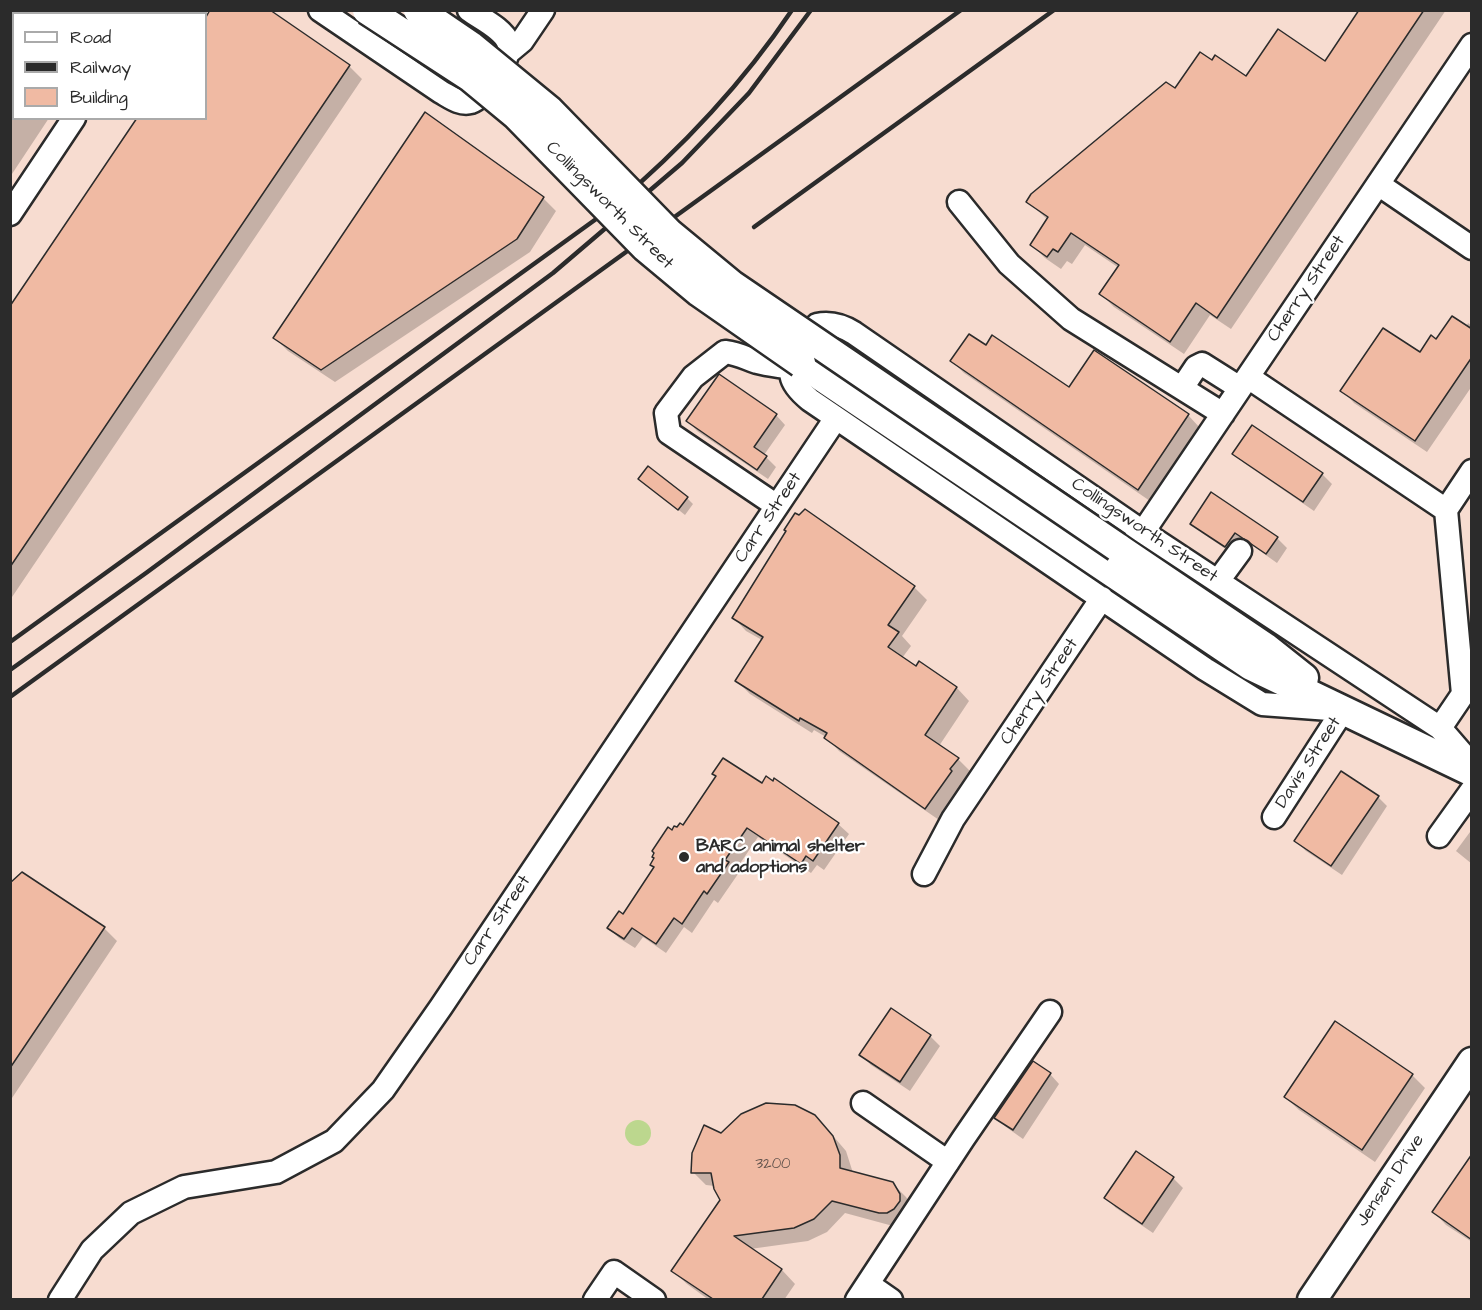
<!DOCTYPE html>
<style>
body{margin:0}
#map{position:relative;width:1482px;height:1310px;overflow:hidden;background:#faeae3;font-family:"Architects Daughter",sans-serif}
canvas{display:block}
.frame{position:absolute;inset:0;border:12px solid #2b2b2b;pointer-events:none}
.legend{position:absolute;left:12px;top:12px;width:195px;height:108px;box-sizing:border-box;background:#fff;border:2px solid #aaa;margin:0;padding:8px 10px;list-style:none;font-size:18px;color:#2b2b2b}
.legend li{display:flex;align-items:center;gap:12px;height:30px}
.legend b{width:30px;border:2px solid #aaa}
</style>
<div id="map">
<canvas width="1482" height="1310"></canvas>
<div class="frame"></div>
<ul class="legend">
<li><b style="height:8px;background:#fff"></b>Road</li>
<li><b style="height:8px;background:#2b2b2b"></b>Railway</li>
<li><b style="height:16px;background:#f0baa3"></b>Building</li>
</ul>
</div>
<script>
const ctx = document.querySelector('canvas').getContext('2d');
ctx.lineJoin = 'round';
function paint(path, color) { ctx.fillStyle = color; ctx.fill(path, 'evenodd'); }
function trace(path, color, width, dash) { ctx.strokeStyle = color; ctx.lineWidth = width; ctx.lineCap = dash ? 'butt' : 'round'; ctx.setLineDash(dash || []); ctx.stroke(path); }
function drawText(font, color, halo, rows, align = 'center') {
  ctx.font = font + ' "Architects Daughter",sans-serif'; ctx.lineWidth = 4.5; ctx.setLineDash([]); ctx.textBaseline = 'middle'; ctx.strokeStyle = halo; ctx.fillStyle = color; for (const [text, x, y, turn = 0] of rows) {
    ctx.save(); ctx.translate(x, y); ctx.rotate((+turn || 0) * Math.PI / 180); ctx.textAlign = isNaN(turn) ? turn : align; if (halo) ctx.strokeText(text, 0, 0); ctx.fillText(text, 0, 0); ctx.restore();
  }
}
paint(new Path2D(`
 M 11,11 L 1471,11 L 1471,1299 L 11,1299 ZM 14,14 L 206,14 L 206,118 L 14,118 Z`), '#f7dcd0');
paint(new Path2D(`
 M625 1133a13 13 0 1 1 26 0a13 13 0 1 1-26 0Z`), '#bcd78e');
paint(new Path2D(`
 M 10,10 L 101,10 L 104,14 L 14,14 L 14,118 L 49,118 L 10,177 Z
 M 212,10 L 349,66 L 362,79 L 10,600 L 10,309 L 206,118 L 206,19 Z
 M 1361,10 L 1446,10 L 1231,329 L 1210,315 L 1184,354 L 1114,307 L 1101,294 L 1119,268 L 1085,245 L 1072,264 L 1067,261 L 1061,269 L 1045,258 L 1032,245 L 1048,220 L 1028,202 L 1176,90 L 1325,63 Z
 M 543,198 L 556,211 L 530,252 L 335,382 L 288,351 L 275,338 Z
 M 1468,323 L 1472,326 L 1472,386 L 1427,452 L 1354,403 L 1342,390 L 1420,354 L 1437,341 L 1466,327 Z
 M 986,347 L 1069,389 L 1188,415 L 1200,428 L 1150,501 L 964,373 L 952,361 Z
 M 776,415 L 785,425 L 764,455 L 776,467 L 768,479 L 697,431 L 688,421 Z
 M 1234,453 L 1322,474 L 1332,484 L 1314,511 L 1244,463 Z
 M 640,479 L 687,498 L 693,504 L 685,515 Z
 M 805,511 L 914,587 L 927,600 L 902,636 L 911,646 L 902,658 L 916,668 L 919,663 L 957,688 L 969,701 L 939,746 L 958,759 L 971,772 L 962,783 L 964,785 L 939,820 L 839,751 L 826,737 L 814,730 L 812,733 L 750,694 L 737,681 L 762,640 L 746,631 L 734,618 Z
 M 1192,523 L 1277,538 L 1287,548 L 1277,563 L 1246,541 L 1236,556 L 1202,533 Z
 M 774,781 L 838,824 L 849,834 L 824,870 L 817,865 L 811,873 L 758,837 L 735,871 L 738,874 L 718,903 L 714,900 L 692,933 L 684,927 L 666,953 L 643,937 L 635,948 L 619,938 L 609,928 L 623,916 L 655,868 L 672,832 L 762,785 L 773,783 Z
 M 1378,797 L 1387,806 L 1342,875 L 1306,851 L 1296,841 Z
 M 1470,832 L 1472,833 L 1472,864 L 1456,851 Z
 M 10,885 L 104,928 L 117,941 L 10,1101 Z
 M 930,1036 L 940,1046 L 910,1091 L 871,1065 L 861,1055 Z
 M 1050,1074 L 1059,1084 L 1023,1139 L 1006,1127 L 996,1117 Z
 M 1412,1075 L 1425,1088 L 1375,1162 L 1299,1110 L 1285,1097 Z
 M 828,1130 L 846,1151 L 853,1173 L 892,1183 L 906,1197 L 913,1208 L 893,1226 L 845,1213 L 827,1232 L 808,1241 L 750,1249 L 782,1270 L 795,1284 L 784,1300 L 709,1300 L 687,1284 L 673,1271 L 722,1200 L 715,1186 L 706,1185 L 693,1172 L 721,1135 Z
 M 1136,1153 L 1173,1178 L 1183,1188 L 1153,1233 L 1116,1208 L 1106,1198 Z
 M 1472,1156 L 1472,1242 L 1446,1225 L 1434,1212 Z`), '#0003');
const building = new Path2D(`
 M 210,10 L 270,10 L 350,65 L 10,567 L 10,306 L 137,118 L 206,118 L 206,17 Z
 M 1359,10 L 1424,10 L 1217,318 L 1196,303 L 1170,342 L 1099,294 L 1119,265 L 1071,233 L 1058,252 L 1053,249 L 1047,257 L 1030,245 L 1048,217 L 1026,202 L 1031,194 L 1166,82 L 1175,88 L 1200,52 L 1212,60 L 1215,55 L 1246,76 L 1278,29 L 1325,61 Z
 M 425,112 L 544,197 L 517,239 L 321,370 L 273,338 Z
 M 1452,316 L 1472,329 L 1472,357 L 1415,441 L 1340,391 L 1383,328 L 1420,352 L 1431,335 L 1436,339 Z
 M 969,334 L 986,345 L 992,335 L 1069,387 L 1094,350 L 1189,414 L 1138,490 L 950,361 Z
 M 719,374 L 777,414 L 754,447 L 767,456 L 757,470 L 686,421 Z
 M 1252,425 L 1323,473 L 1303,502 L 1232,454 Z
 M 648,466 L 688,497 L 678,510 L 638,479 Z
 M 1211,492 L 1278,537 L 1266,554 L 1235,533 L 1225,547 L 1190,524 Z
 M 805,509 L 915,586 L 888,625 L 899,632 L 888,647 L 916,666 L 919,661 L 957,687 L 925,735 L 959,758 L 950,769 L 952,771 L 925,809 L 824,738 L 827,733 L 800,718 L 799,721 L 735,681 L 763,637 L 732,618 L 786,531 L 784,530 L 795,513 L 799,515 Z
 M 723,758 L 762,783 L 766,776 L 773,781 L 774,778 L 839,823 L 813,861 L 806,856 L 801,864 L 747,828 L 725,860 L 729,862 L 707,894 L 704,891 L 682,924 L 674,918 L 656,944 L 632,928 L 624,939 L 607,928 L 619,911 L 623,914 L 654,867 L 650,865 L 654,858 L 652,857 L 654,853 L 652,851 L 668,827 L 672,830 L 674,826 L 677,827 L 680,823 L 683,825 L 716,776 L 712,774 Z
 M 1341,771 L 1379,796 L 1331,866 L 1294,841 Z
 M 22,872 L 105,927 L 10,1068 L 10,883 Z
 M 891,1008 L 931,1035 L 900,1082 L 859,1055 Z
 M 1335,1021 L 1413,1074 L 1362,1150 L 1284,1097 Z
 M 1033,1061 L 1051,1073 L 1013,1130 L 994,1118 Z
 M 766,1103 L 795,1105 L 815,1115 L 833,1136 L 840,1155 L 840,1168 L 893,1182 L 900,1194 L 900,1201 L 894,1209 L 887,1213 L 879,1213 L 832,1201 L 814,1219 L 794,1228 L 734,1236 L 782,1269 L 762,1299 L 713,1299 L 671,1271 L 720,1200 L 714,1189 L 711,1173 L 691,1173 L 692,1153 L 704,1125 L 721,1133 L 741,1114 Z
 M 1136,1151 L 1174,1177 L 1142,1224 L 1104,1198 Z
 M 1472,1154 L 1472,1240 L 1432,1212 Z`);
paint(building, '#f0baa3');
trace(building, '#2b2b2b', 1.5);
const minor = new Path2D(`
 M 320,10 L 441,92 C 450,97 460,105 471,102 C 484,98 514,55 508,42 C 502,28 481,19 469,10
 M 141,14 L 143,10
 M 510,51 L 522,41 L 543,10
 M 1378,184 L 1472,248
 M 959,202 L 1009,264 L 1071,319 L 1223,414
 M 10,214 L 74,118
 M 1248,377 L 1446,510
 M 1182,388 L 1196,367 L 1202,364 L 1240,388
 M 777,506 L 669,433 L 666,413 L 693,377 L 725,352 C 740,354 745,358 757,362 C 768,365 780,366 791,368
 M 1143,532 L 1472,45
 M 1218,581 L 1240,551
 M 1440,728 L 1463,694 L 1446,510 L 1472,471
 M 1274,817 L 1343,710 L 1262,704 L 1205,669 L 810,400 C 788,382 786,372 801,348 C 806,340 811,332 817,325 C 831,322 843,326 854,333 L 1143,532 L 1440,728 L 1472,765
 M 1439,836 L 1472,790
 M 924,874 L 953,819 L 1102,598
 M 863,1103 L 948,1162
 M 868,1284 L 891,1300
 M 60,1300 L 92,1250 L 131,1213 L 184,1187 L 276,1172 L 334,1141 L 383,1090 L 441,1007 L 836,418
 M 595,1300 L 614,1272 L 654,1300
 M 857,1300 L 963,1139 L 1050,1012`);
const major = new Path2D(`
 M 801,363 L 1251,666 L 1472,772
 M 1117,547 L 1265,647 L 1304,678
 M 1312,1300 L 1472,1062`);
trace(minor, '#2b2b2b', 27);
trace(major, '#2b2b2b', 33);
trace(minor, '#fff', 22);
trace(major, '#fff', 28);
trace(new Path2D(`
 M 754,227 L 1054,10
 M 10,642 L 610,209 C 679,151 741,86 792,10
 M 10,670 L 146,573 L 553,273 L 682,163 L 749,93 L 811,10
 M 10,697 L 961,10`), '#2b2b2b', 4.5);
const majorBridge = new Path2D(`
 M 367,10 L 470,77 L 516,115 L 645,247 L 699,292 L 801,363
 M 418,10 L 471,46 L 549,110 L 669,233 L 732,285 L 1117,547`);
trace(majorBridge, '#2b2b2b', 33, []);
trace(majorBridge, '#fff', 28);
for (const [x, y, r, color] of [
 [684,857,6,"#2b2b2b"]
]) { const dot = new Path2D(); dot.arc(x, y, r, 0, 2 * Math.PI); ctx.fillStyle = color; ctx.fill(dot); trace(dot, '#fff', 2); }
drawText('15px', '#5c4f49', null, [
 ["3200",773,1165]
]);
drawText('18px', '#2b2b2b', '#fff', [
 ["Collingsworth Street",609,206,45],
 ["Cherry Street",1307,289,-56],
 ["Carr Street",769,518,-56],
 ["Collingsworth Street",1144,531,34],
 ["Cherry Street",1040,692,-56],
 ["Davis Street",1309,763,-57],
 ["Carr Street",498,921,-56],
 ["Jensen Drive",1391,1181,-56]
]);
drawText('bold 18px', '#2b2b2b', '#fff', [
 ["BARC animal shelter",696,847],
 ["and adoptions",696,868]
], 'left');
</script>
